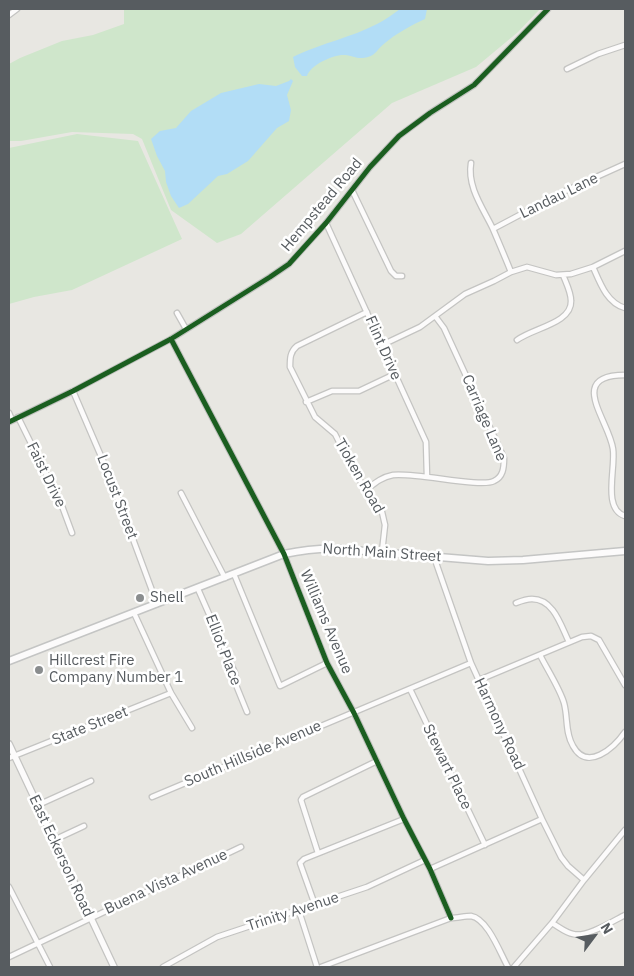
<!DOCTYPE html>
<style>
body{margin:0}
#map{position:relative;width:634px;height:976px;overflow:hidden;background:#e8e7e2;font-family:"IBM Plex Sans",sans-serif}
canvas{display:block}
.frame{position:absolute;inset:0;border:10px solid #575c60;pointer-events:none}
.north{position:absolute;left:569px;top:911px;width:50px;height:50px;-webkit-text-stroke:4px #fff;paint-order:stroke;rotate:59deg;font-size:14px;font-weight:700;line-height:20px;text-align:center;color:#575c60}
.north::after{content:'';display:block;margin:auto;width:18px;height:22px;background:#575c60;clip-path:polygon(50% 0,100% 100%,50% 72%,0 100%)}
</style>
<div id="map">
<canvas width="634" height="976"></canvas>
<div class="frame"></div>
<div class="north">N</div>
</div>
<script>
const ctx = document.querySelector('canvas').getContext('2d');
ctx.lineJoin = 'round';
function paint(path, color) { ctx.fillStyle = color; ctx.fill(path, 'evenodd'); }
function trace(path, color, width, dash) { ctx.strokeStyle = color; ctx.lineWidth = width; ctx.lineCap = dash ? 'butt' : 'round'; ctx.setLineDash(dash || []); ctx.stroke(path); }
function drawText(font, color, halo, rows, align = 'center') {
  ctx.font = font + ' "IBM Plex Sans",sans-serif'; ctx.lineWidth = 5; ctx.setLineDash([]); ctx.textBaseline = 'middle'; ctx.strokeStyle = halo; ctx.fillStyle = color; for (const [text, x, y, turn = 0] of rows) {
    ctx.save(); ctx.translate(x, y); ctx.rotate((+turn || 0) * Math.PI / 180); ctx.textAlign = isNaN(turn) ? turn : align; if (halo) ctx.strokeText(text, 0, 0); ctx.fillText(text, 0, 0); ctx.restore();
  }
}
paint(new Path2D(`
 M 124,9 L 540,9 L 518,32 L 476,67 L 392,103 L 241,234 L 217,243 L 171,210 L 142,139 L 133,134 L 72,132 L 21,141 L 9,141 L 9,64 L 20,58 L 62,41 L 93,35 L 124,24 Z
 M 77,134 L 138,141 L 182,239 L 72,290 L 34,297 L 9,304 L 9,148 Z`), '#cfe6cb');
paint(new Path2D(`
 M 400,9 L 427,9 L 425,19 C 413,24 394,35 385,43 C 378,48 376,55 368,57 C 358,60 354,56 345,55 C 334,54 310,65 307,76 L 302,76 L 295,67 L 293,57 L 297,55 C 323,43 352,37 377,24 C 385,20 393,14 400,9 Z
 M 291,79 L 293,81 L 287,95 L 291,110 L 289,121 L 277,128 L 248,161 L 227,174 L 218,176 L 188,204 L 179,208 L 171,196 L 166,182 L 165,171 L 157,156 L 151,139 L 160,131 L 176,128 L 191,111 L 221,93 L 259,84 L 276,86 L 289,81 Z`), '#b2ddf6');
const minor = new Path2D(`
 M 9,15 L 17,9
 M 567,69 L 598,54 L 625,45
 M 471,163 C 467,187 483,208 493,229 C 499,243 505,257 511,272
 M 352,190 L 391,271 L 396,276 L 402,276
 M 326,223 L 426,442 L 427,477
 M 493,229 L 563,192 L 625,164
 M 593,267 C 600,283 607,303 625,308
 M 367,312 L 297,346 C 290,352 290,358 290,367 L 315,417 L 335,434 L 356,475 L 382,512 L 385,525 L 382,552
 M 177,313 L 186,329
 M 171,339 L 284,554 L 327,663 L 354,713 L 404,819 L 430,869 L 451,918
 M 517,340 C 533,328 572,323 571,301 C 571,292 566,283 563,275
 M 382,345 L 420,327 L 465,294 L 494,281 L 511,272 L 527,267 L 556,275 L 571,274 L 593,267 L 625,251
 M 625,375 C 566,375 609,420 613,449 C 616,468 602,509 625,516
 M 73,391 L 110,477 L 157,604
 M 306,402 L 332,391 L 359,391 L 395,374
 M 9,413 L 12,420
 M 18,417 L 62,506 L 72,533
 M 9,422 L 73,391 L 171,339 L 270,277 L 289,264 L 326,223 L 370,167 L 399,136 L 430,113 L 474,85 L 548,9
 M 366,490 C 375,483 382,477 393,475 C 415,472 481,488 494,481 C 503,477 504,468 504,458 L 444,328 L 435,316
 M 181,493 L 225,578
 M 434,557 L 471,663 L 542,819 L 561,857 L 568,866 L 584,880
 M 234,574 L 280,686 L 327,663
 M 198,589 L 235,673 L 236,685 L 247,712
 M 516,603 C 521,601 527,599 532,599 C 554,599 561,626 569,642
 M 134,613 L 171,693 L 192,728
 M 540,655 C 547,669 560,689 564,703 C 568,717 565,733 573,746 C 587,772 614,748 625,732
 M 479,680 L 582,637 L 591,636 L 599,640 L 625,685
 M 410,689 L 485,845
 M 9,758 L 171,693
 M 152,797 L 471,663
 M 38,805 L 91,781
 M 54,840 L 84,826
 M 318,853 L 301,800 L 303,797 L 377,761
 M 430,869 L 542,819
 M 9,887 L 50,967
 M 315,905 L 300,863 L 304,859 L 404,819
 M 299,911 L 317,967
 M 552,923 C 559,927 566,933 573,934 C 586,938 613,921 625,915
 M 9,957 L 241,847
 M 163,967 L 217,937 L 367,887 L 425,860
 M 321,967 L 451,918 C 457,918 465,916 471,916 C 488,919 500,953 508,967
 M 514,967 L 552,923 L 584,880 L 625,830`);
const tertiary = new Path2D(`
 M 9,744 L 114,967`);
const secondary = new Path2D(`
 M 9,661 L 284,554 C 303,550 321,548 341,549 L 488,561 L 523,560 L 625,551`);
trace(minor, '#c4c4c2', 7);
trace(tertiary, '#c4c4c2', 8);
trace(secondary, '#c4c5c4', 9);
trace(minor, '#fcfbfb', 4.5);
trace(tertiary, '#fcfbfb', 5.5);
trace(secondary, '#fcfbfb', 6);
trace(new Path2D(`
 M 171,339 L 284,554 L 327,663 L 354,713 L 404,819 L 430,869 L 451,918
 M 9,422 L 73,391 L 171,339 L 270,277 L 289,264 L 326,223 L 370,167 L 399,136 L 430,113 L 474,85 L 548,9`), '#1b5e20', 5);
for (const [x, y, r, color] of [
 [140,598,5,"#8a8d8e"],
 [39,670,5,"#8a8d8e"]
]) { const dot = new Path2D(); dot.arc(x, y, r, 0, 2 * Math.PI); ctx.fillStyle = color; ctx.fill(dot); trace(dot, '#fff', 2); }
drawText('15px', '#575c60', '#fff', [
 ["Landau Lane",559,196,-26],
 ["Hempstead Road",322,205,-50],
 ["Flint Drive",383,348,66],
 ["Carriage Lane",484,418,67],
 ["Faist Drive",46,475,64],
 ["Tioken Road",359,476,60],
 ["Locust Street",117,497,69],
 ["North Main Street",382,553,4],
 ["Williams Avenue",326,622,67],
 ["Elliot Place",223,650,69],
 ["Harmony Road",499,724,65],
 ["State Street",90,726,-22],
 ["South Hillside Avenue",253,754,-23],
 ["Stewart Place",447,767,64],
 ["East Eckerson Road",61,856,65],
 ["Buena Vista Avenue",166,882,-25],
 ["Trinity Avenue",293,912,-18]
]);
drawText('15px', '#575c60', '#fff', [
 ["Shell",150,598],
 ["Hillcrest Fire",49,661],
 ["Company Number 1",49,678]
], 'left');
</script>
